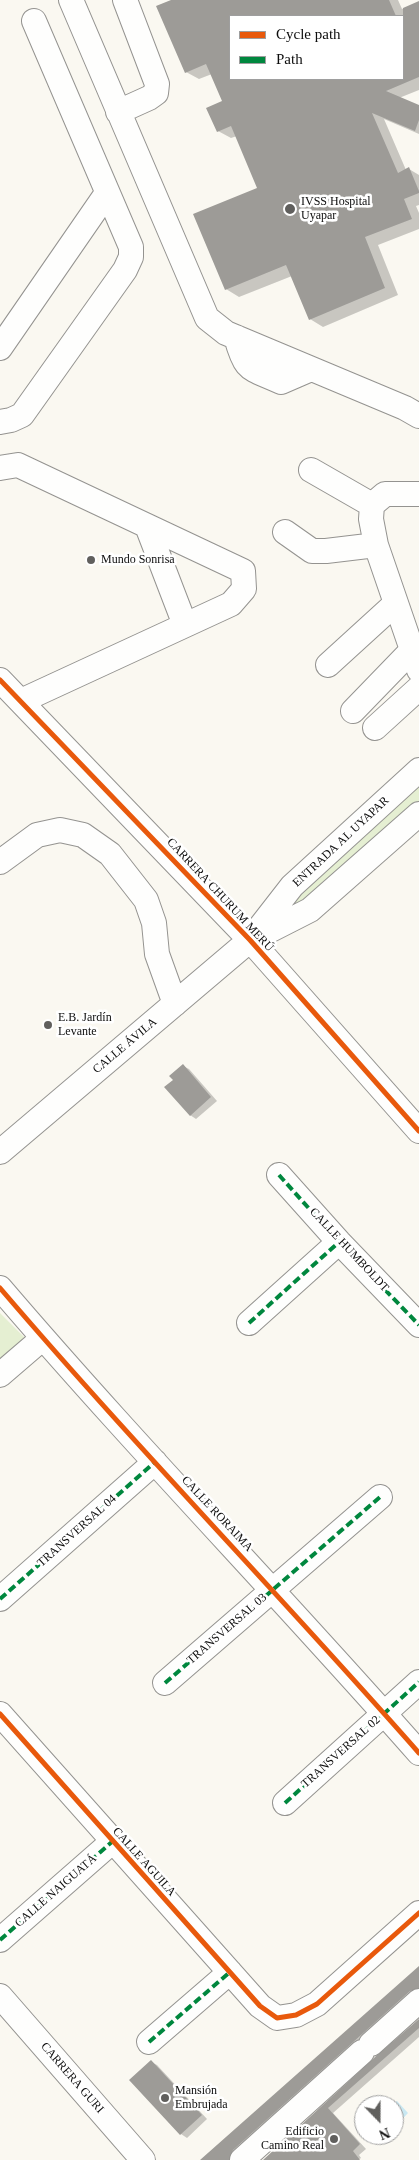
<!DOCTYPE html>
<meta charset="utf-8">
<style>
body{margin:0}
#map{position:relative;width:419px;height:2160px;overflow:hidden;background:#faf8f1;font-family:Georgia,serif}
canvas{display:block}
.legend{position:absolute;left:229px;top:15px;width:175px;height:65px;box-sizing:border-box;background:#fff;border:1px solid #9e9e9e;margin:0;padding:6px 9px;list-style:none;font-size:15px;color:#0d0d0d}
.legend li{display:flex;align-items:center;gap:10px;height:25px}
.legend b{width:25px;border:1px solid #9e9e9e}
.north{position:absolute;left:354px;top:2095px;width:50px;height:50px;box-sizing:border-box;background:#fff;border:1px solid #9e9e9e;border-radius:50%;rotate:158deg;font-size:14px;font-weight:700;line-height:20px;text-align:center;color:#0d0d0d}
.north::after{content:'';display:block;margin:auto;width:18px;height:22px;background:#605f5d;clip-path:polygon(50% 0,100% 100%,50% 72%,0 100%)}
</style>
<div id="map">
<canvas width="419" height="2160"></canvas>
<ul class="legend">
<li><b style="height:6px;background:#e8590c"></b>Cycle path</li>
<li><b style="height:6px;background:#00873e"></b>Path</li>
</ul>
<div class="north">N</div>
</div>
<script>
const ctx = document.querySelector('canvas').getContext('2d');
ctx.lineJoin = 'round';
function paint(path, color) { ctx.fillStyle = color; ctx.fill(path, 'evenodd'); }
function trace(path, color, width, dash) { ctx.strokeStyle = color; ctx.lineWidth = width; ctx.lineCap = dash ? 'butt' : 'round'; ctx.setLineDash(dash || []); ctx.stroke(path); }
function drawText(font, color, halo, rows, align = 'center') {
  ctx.font = font + ' Georgia,serif'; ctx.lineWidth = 5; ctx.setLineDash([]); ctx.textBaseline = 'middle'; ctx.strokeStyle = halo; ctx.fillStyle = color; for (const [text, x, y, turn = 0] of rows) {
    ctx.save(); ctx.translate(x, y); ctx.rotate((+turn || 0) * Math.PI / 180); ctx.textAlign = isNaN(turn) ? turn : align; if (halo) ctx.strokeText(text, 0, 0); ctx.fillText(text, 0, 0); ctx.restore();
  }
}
paint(new Path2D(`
 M 419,770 L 419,814 L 251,940 Z
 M 0,1313 L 26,1339 L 0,1360 Z`), '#e5efd2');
paint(new Path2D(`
 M 397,2101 L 408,2113 L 394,2128 L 394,2105 L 391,2105 Z`), '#c9e8f2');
paint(new Path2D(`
 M 174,0 L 398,0 L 402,9 L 419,2 L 419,90 L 399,98 L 419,107 L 419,134 L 384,119 L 406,170 L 409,169 L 419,175 L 419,205 L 416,206 L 419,213 L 419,229 L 378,245 L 398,295 L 323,327 L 310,319 L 292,276 L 239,297 L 226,289 L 259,189 L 237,136 L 231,138 L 218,131 L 224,102 L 212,74 L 199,79 L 186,72 ZM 230,16 L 403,16 L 403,79 L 230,79 Z
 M 183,1066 L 189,1069 L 217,1101 L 196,1119 L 190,1115 L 175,1080 Z
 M 419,1968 L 419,1993 L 235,2160 L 202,2160 Z
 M 419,2021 L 419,2037 L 333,2113 L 366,2149 L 359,2155 L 361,2158 L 358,2160 L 264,2160 Z
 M 151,2062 L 157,2065 L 207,2119 L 187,2138 L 181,2134 Z`), '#0003');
paint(new Path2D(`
 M 171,0 L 389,0 L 396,16 L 230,16 L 230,79 L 403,79 L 403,8 L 419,1 L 419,77 L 386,91 L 419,105 L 419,120 L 415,131 L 372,113 L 398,173 L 409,167 L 419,191 L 419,193 L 404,199 L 412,219 L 365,237 L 385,288 L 309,320 L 286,265 L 225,290 L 193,214 L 257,188 L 231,126 L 217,132 L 206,108 L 222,101 L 206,64 L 185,73 L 156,6 Z
 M 183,1064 L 211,1097 L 190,1116 L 164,1087 L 173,1080 L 169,1076 Z
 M 419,1966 L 419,1988 L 410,1991 L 233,2150 L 229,2160 L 200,2160 Z
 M 419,2019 L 419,2028 L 328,2108 L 360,2144 L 353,2151 L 360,2160 L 263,2160 L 375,2057 Z
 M 151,2060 L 202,2115 L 180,2135 L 129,2080 Z`), '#9d9b97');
const minor = new Path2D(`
 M 71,0 L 207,318 L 226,333 L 405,408 L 419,416
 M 118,112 L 149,98 L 156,93 L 157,84 L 125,0
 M 236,337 C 246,373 249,367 281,382 L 311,369
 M 0,348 L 107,193
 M 0,422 L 11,420 L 22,415 L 125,270 L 131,257 L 131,247 L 34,21
 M 0,468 L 18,465 L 243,571 L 244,589 L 231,604 L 21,701
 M 311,470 L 372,505
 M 419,494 L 385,494 L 372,505 L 371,519 L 376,545 L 419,670
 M 147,526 L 185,625
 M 285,532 L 312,551 L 326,551 L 376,545
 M 328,665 L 396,603
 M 0,680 L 250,940 L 419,1131
 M 353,711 L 412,650
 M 375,728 L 419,688
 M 0,862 L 37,835 L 60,830 L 83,835 L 110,854 L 146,900 L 154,923 L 157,954 L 175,1004
 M 257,937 L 310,910 L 419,814
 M 0,1152 L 250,940 L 292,886 L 419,770
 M 279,1175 L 339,1242 L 419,1325
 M 0,1288 C 136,1447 281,1596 419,1753
 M 249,1323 L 339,1242
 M 0,1375 L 43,1338
 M 0,1599 L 155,1462
 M 165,1683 L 380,1497
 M 0,1714 L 260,2006 L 277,2018 L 296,2015 L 317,2004 L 419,1913
 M 285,1803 L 419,1682
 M 0,1940 L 113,1841
 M 0,1996 L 143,2160
 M 149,2042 L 230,1972
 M 371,2044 L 419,2001
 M 242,2160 L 362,2052`);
trace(minor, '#949390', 26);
trace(minor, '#fefefd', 24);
trace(new Path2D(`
 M 279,1175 L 339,1242 L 419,1325
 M 249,1323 L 339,1242
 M 0,1599 L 155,1462
 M 165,1683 L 380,1497
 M 285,1803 L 419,1682
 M 0,1940 L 113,1841
 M 149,2042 L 230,1972`), '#00873e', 4, [8, 4]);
trace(new Path2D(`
 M 0,680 L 250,940 L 419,1131
 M 0,1288 C 136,1447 281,1596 419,1753
 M 0,1714 L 260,2006 L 277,2018 L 296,2015 L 317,2004 L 419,1913`), '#e8590c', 5);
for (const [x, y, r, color] of [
 [290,209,6,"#605f5d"],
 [91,560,5,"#605f5d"],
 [48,1025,5,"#605f5d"],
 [165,2098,5,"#605f5d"],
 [334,2139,5,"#605f5d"]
]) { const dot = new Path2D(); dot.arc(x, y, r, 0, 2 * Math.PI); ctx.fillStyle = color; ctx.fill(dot); trace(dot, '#fff', 2); }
drawText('12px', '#0d0d0d', '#fff', [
 ["IVSS Hospital",301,202],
 ["Uyapar",301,216],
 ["Mundo Sonrisa",101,560],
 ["E.B. Jardín",58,1018],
 ["Levante",58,1032],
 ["Mansión",175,2091],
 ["Embrujada",175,2105],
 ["Edificio",324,2132,"right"],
 ["Camino Real",324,2146,"right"]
], 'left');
drawText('12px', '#0d0d0d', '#fff', [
 ["ENTRADA AL UYAPAR",341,842,-43],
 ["CARRERA CHURUM MERÚ",220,895,47],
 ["CALLE ÁVILA",125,1046,-40],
 ["CALLE HUMBOLDT",349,1250,47],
 ["CALLE RORAIMA",217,1514,47],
 ["TRANSVERSAL 04",77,1531,-42],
 ["TRANSVERSAL 03",227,1629,-41],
 ["TRANSVERSAL 02",341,1752,-42],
 ["CALLE AGUILA",144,1862,48],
 ["CALLE NAIGUATÁ",56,1891,-41],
 ["CARRERA GURI",72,2078,49]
]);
</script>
